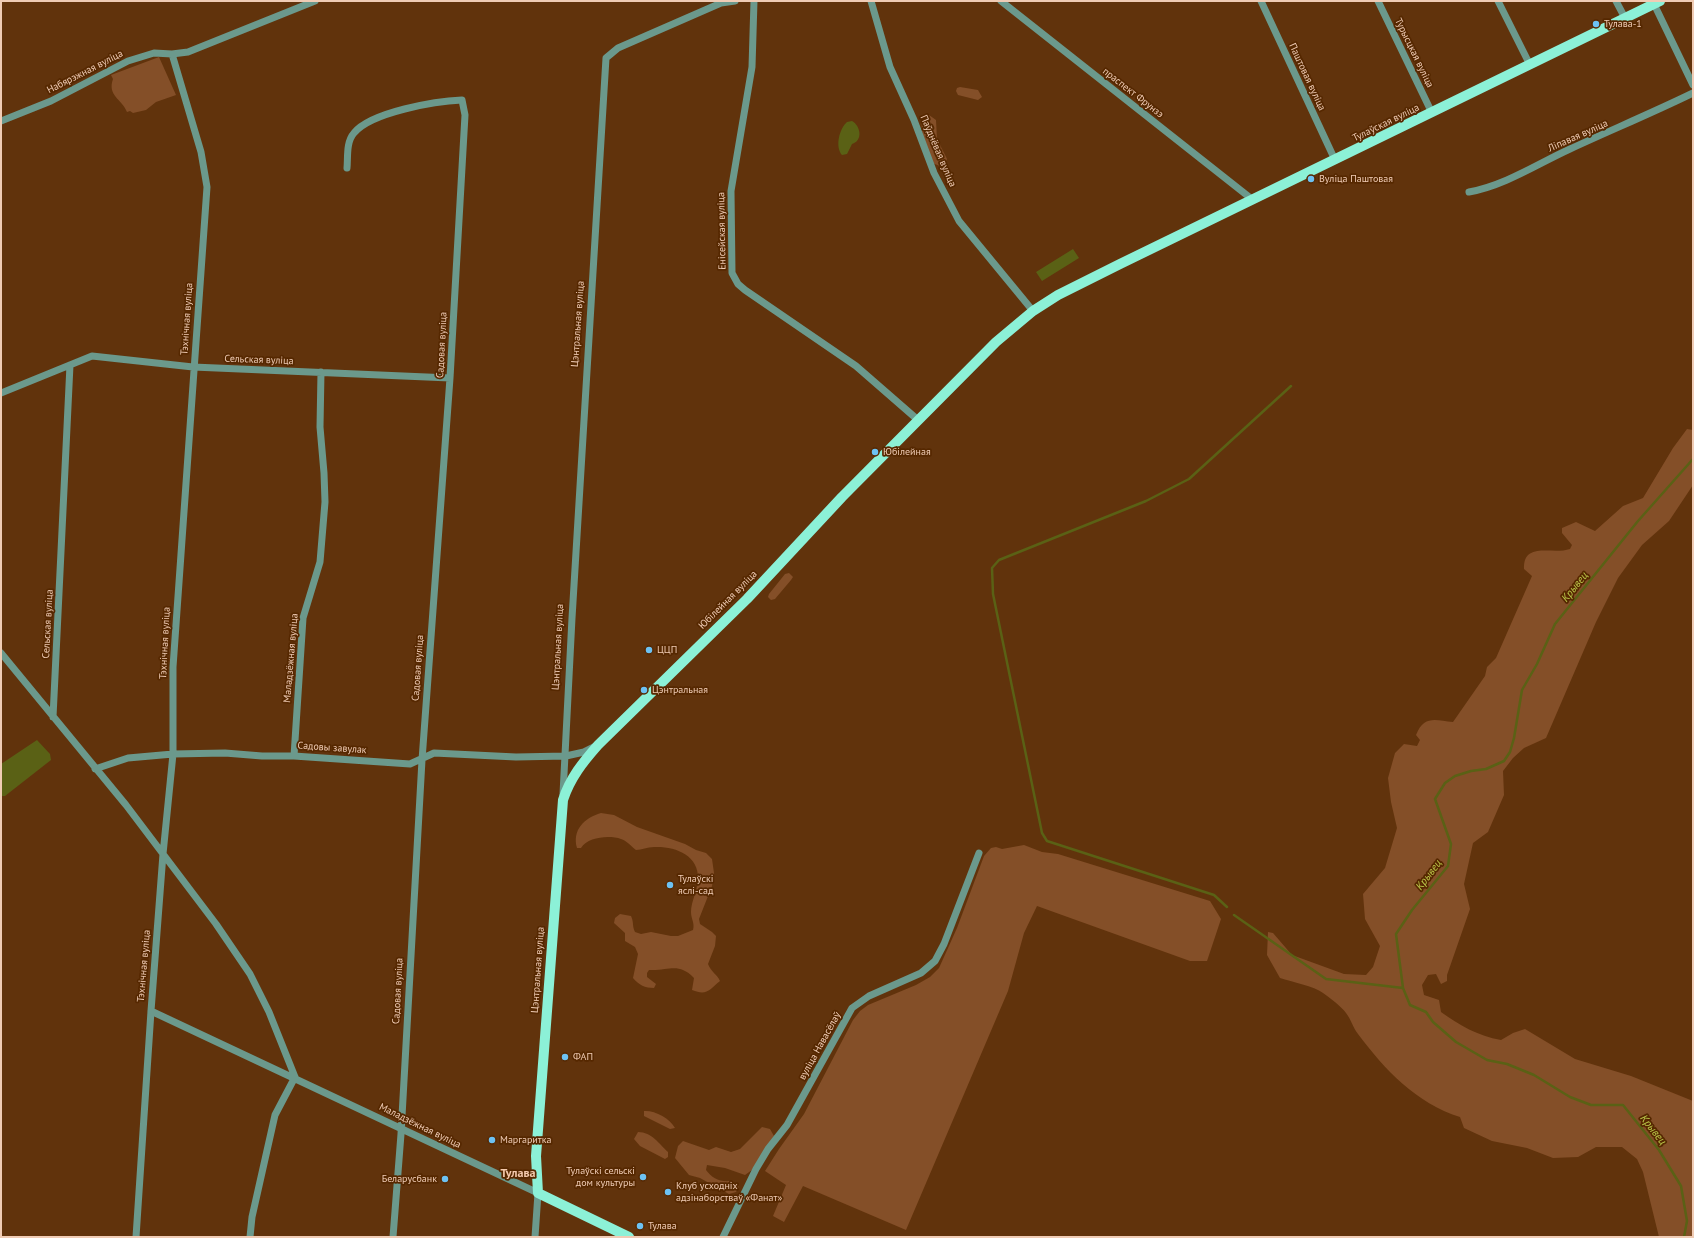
<!DOCTYPE html>
<meta charset="utf-8">
<style>
body{margin:0}
#map{position:relative;width:1694px;height:1238px;overflow:hidden;background:#61330c;font-family:"PT Sans",sans-serif}
canvas{display:block}
.frame{position:absolute;inset:0;border:2px solid #f0ccb5;pointer-events:none}
</style>
<div id="map">
<canvas width="1694" height="1238"></canvas>
<div class="frame"></div>
</div>
<script>
const ctx = document.querySelector('canvas').getContext('2d');
ctx.lineJoin = 'round';
function paint(path, color) { ctx.fillStyle = color; ctx.fill(path, 'evenodd'); }
function trace(path, color, width, dash) { ctx.strokeStyle = color; ctx.lineWidth = width; ctx.lineCap = dash ? 'butt' : 'round'; ctx.setLineDash(dash || []); ctx.stroke(path); }
function drawText(font, color, halo, rows, align = 'center') {
  ctx.font = font + ' "PT Sans",sans-serif'; ctx.lineWidth = 3.5; ctx.setLineDash([]); ctx.textBaseline = 'middle'; ctx.strokeStyle = halo; ctx.fillStyle = color; for (const [text, x, y, turn = 0] of rows) {
    ctx.save(); ctx.translate(x, y); ctx.rotate((+turn || 0) * Math.PI / 180); ctx.textAlign = isNaN(turn) ? turn : align; if (halo) ctx.strokeText(text, 0, 0); ctx.fillText(text, 0, 0); ctx.restore();
  }
}
paint(new Path2D(`
 M 159,57 L 176,95 L 156,102 L 146,110 L 133,113 L 130,111 L 127,112 C 122,99 107,96 113,79 L 111,75 Z
 M 960,87 L 978,90 L 982,97 L 978,100 L 958,95 L 956,91 L 957,88 Z
 M 925,115 L 929,115 L 936,120 L 937,139 L 947,159 L 945,164 L 940,166 L 932,163 C 928,149 916,128 925,115 Z
 M 1687,429 L 1693,430 L 1693,485 L 1669,521 L 1642,545 L 1618,578 L 1596,622 L 1546,738 L 1524,748 L 1513,758 L 1503,771 L 1504,795 L 1488,832 L 1473,843 L 1464,884 L 1470,909 L 1447,975 L 1447,981 L 1441,984 L 1436,974 L 1428,975 L 1422,985 L 1424,995 L 1439,1000 L 1441,1012 C 1459,1025 1478,1036 1501,1040 L 1513,1033 L 1525,1029 L 1575,1059 L 1631,1076 L 1693,1101 L 1693,1237 L 1659,1237 L 1643,1172 L 1637,1159 L 1622,1147 L 1596,1147 L 1578,1157 L 1553,1158 L 1527,1148 L 1492,1141 L 1464,1128 L 1460,1117 C 1416,1103 1385,1070 1358,1034 C 1353,1028 1351,1019 1346,1013 C 1341,1006 1330,998 1323,993 C 1314,986 1292,982 1280,978 L 1267,955 L 1268,932 L 1273,933 L 1292,955 L 1344,974 L 1366,975 L 1373,967 L 1380,946 L 1365,919 L 1363,894 L 1385,868 L 1397,828 L 1391,802 L 1388,778 L 1395,753 L 1404,744 L 1417,746 L 1420,740 L 1416,735 C 1424,715 1435,720 1453,722 L 1485,676 L 1487,667 L 1496,658 L 1532,576 L 1524,569 C 1523,541 1553,555 1570,549 L 1572,545 L 1562,533 L 1562,528 L 1576,522 L 1595,531 L 1623,506 L 1643,498 L 1673,448 Z
 M 789,573 L 793,577 L 791,580 L 775,599 L 771,600 L 768,597 L 769,594 L 785,574 Z
 M 601,813 L 614,815 L 637,827 L 685,844 L 696,850 L 706,853 L 712,859 L 714,873 L 712,886 L 699,919 L 700,924 L 712,932 L 716,936 L 715,946 L 708,964 C 711,972 717,974 720,981 C 709,990 707,996 692,990 L 694,978 C 678,962 670,971 649,970 L 647,973 L 647,977 L 656,984 L 654,988 C 645,988 639,985 633,978 L 638,954 L 635,947 L 625,941 L 625,933 L 614,923 L 615,918 L 620,914 L 631,916 C 634,922 632,926 635,932 L 641,934 L 651,932 L 671,936 L 678,936 L 693,930 C 695,923 691,919 691,912 C 691,901 698,890 698,879 C 699,855 675,846 654,847 C 647,847 642,850 636,850 C 632,847 626,840 621,839 C 609,835 588,837 581,848 L 577,848 C 572,830 584,818 601,813 Z
 M 1024,845 L 1042,852 L 1058,854 L 1210,901 L 1221,919 L 1207,961 L 1190,961 L 1037,906 L 1024,933 L 1008,991 L 906,1230 L 803,1186 L 784,1222 L 773,1216 L 786,1185 L 765,1171 L 779,1149 L 804,1114 L 853,1020 L 860,1011 L 868,1005 L 916,985 L 930,977 L 939,968 L 957,928 L 984,856 L 991,848 L 996,847 L 1002,849 Z
 M 644,1111 C 654,1110 670,1118 675,1128 L 670,1129 L 644,1116 Z
 M 762,1127 L 770,1129 L 774,1136 L 752,1170 L 745,1175 L 725,1168 L 707,1165 L 706,1170 C 712,1178 719,1182 730,1181 L 739,1187 L 736,1192 L 729,1194 L 700,1178 L 689,1175 L 675,1158 L 678,1146 L 683,1141 L 709,1150 L 716,1147 L 731,1152 L 740,1149 Z
 M 638,1132 C 652,1132 659,1144 668,1152 L 668,1157 L 665,1159 L 640,1146 L 634,1139 Z`), '#844f28');
paint(new Path2D(`
 M 852,121 C 861,126 863,141 852,144 L 847,154 L 842,155 C 835,147 839,129 847,122 Z
 M 1073,249 L 1079,258 L 1042,281 L 1036,272 Z
 M 37,740 L 50,754 L 51,760 L 5,796 L 1,796 L 1,764 Z`), '#5a6115');
trace(new Path2D(`
 M 1227,907 L 1214,895 L 1047,841 L 1042,833 L 993,594 L 992,568 L 999,560 L 1146,501 L 1189,479 L 1291,386
 M 1234,915 L 1326,979 L 1403,988
 M 1684,1237 L 1687,1221 L 1681,1186 L 1659,1150 L 1623,1105 L 1591,1105 L 1570,1097 L 1534,1075 L 1507,1064 L 1487,1060 L 1456,1042 L 1433,1022 L 1426,1012 L 1410,1005 L 1403,988 L 1396,934 L 1412,910 L 1448,866 L 1451,844 L 1435,799 L 1445,783 L 1455,776 L 1471,771 L 1486,769 L 1504,761 L 1510,752 L 1514,738 L 1522,690 L 1537,664 L 1555,624 L 1638,521 L 1693,459`), '#5a6115', 2.5);
trace(new Path2D(`
 M 754,1 L 752,67 L 731,191 L 732,273 L 738,284 L 745,290 L 856,366 L 918,420
 M 871,1 L 890,67 L 914,120 L 934,173 L 959,221 L 1033,311
 M 1001,1 L 1253,200
 M 1261,1 L 1335,160
 M 1378,1 L 1432,113
 M 1498,1 L 1530,65
 M 1616,1 L 1625,18
 M 1654,4 L 1693,85
 M 1,121 L 51,101 L 128,61 L 154,53 L 172,54 L 188,52 L 315,1
 M 347,168 C 348,157 346,142 354,133 C 371,112 436,101 462,100 L 465,115 L 450,378 L 422,760 L 401,1134 L 393,1237
 M 1469,192 C 1506,185 1537,164 1570,149 C 1611,130 1652,113 1693,93
 M 1,393 L 92,356 L 193,367 L 450,378
 M 1,653 L 126,805 L 216,924 L 250,974 L 269,1012 L 295,1077
 M 53,717 L 70,365
 M 294,756 L 303,618 L 320,562 L 325,502 L 324,473 L 320,427 L 321,372
 M 95,769 L 128,758 L 173,754 L 225,753 L 262,756 L 294,756 L 410,764 L 434,753 L 516,757 L 566,756 L 584,752 L 594,747
 M 563,794 L 572,618 L 606,58 L 618,48 L 721,3 L 735,1
 M 151,1011 L 538,1193 L 535,1237
 M 136,1237 L 151,1011 L 163,854 L 173,754 L 173,667 L 207,187 L 201,152 L 172,54
 M 250,1237 L 252,1217 L 275,1115 L 295,1077
 M 723,1237 L 756,1169 L 768,1149 L 787,1125 L 852,1008 L 869,996 L 921,973 L 935,961 L 944,944 L 979,853`), '#6b998c', 7);
trace(new Path2D(`
 M 629,1237 L 538,1193 L 536,1156 L 563,800 C 570,778 583,762 598,745 L 747,599 L 842,497 L 996,342 L 1033,311 L 1058,295 L 1120,264 L 1660,1`), '#8cf1d7', 10);
for (const [x, y, r, color] of [
 [1596,24,4,"#6dc2f3"],
 [1311,179,4,"#6dc2f3"],
 [875,452,4,"#6dc2f3"],
 [649,650,4,"#6dc2f3"],
 [644,690,4,"#6dc2f3"],
 [670,885,4,"#6dc2f3"],
 [565,1057,4,"#6dc2f3"],
 [492,1140,4,"#6dc2f3"],
 [643,1177,4,"#6dc2f3"],
 [445,1179,4,"#6dc2f3"],
 [668,1192,4,"#6dc2f3"],
 [640,1226,4,"#6dc2f3"]
]) { const dot = new Path2D(); dot.arc(x, y, r, 0, 2 * Math.PI); ctx.fillStyle = color; ctx.fill(dot); trace(dot, '#562800', 1.5); }
drawText('10px', '#f0ccb5', '#562800', [
 ["Тулава-1",1604,24],
 ["Вуліца Паштовая",1319,179],
 ["Юбілейная",883,452],
 ["ЦЦП",657,650],
 ["Цэнтральная",652,690],
 ["Тулаўскі",678,879],
 ["яслі-сад",678,891],
 ["ФАП",573,1057],
 ["Маргаритка",500,1140],
 ["Тулаўскі сельскі",635,1171,"right"],
 ["дом культуры",635,1183,"right"],
 ["Беларусбанк",437,1179,"right"],
 ["Клуб усходніх",676,1186],
 ["адзінаборстваў «Фанат»",676,1198],
 ["Тулава",648,1226]
], 'left');
drawText('10px', '#f0ccb5', '#562800', [
 ["Турысцкая вуліца",1414,53,64],
 ["Набярэжная вуліца",85,72,-27],
 ["Паштовая вуліца",1307,77,65],
 ["праспект Фрунзэ",1133,93,38],
 ["Тулаўская вуліца",1386,123,-26],
 ["Ліпавая вуліца",1578,136,-24],
 ["Паўднёвая вуліца",938,151,67],
 ["Енісейская вуліца",722,231,-91],
 ["Тэхнічная вуліца",187,319,-86],
 ["Цэнтральная вуліца",578,324,-86],
 ["Садовая вуліца",442,345,-87],
 ["Сельская вуліца",259,360,2],
 ["Юбілейная вуліца",728,600,-45],
 ["Сельская вуліца",48,624,-87],
 ["Тэхнічная вуліца",165,643,-87],
 ["Цэнтральная вуліца",558,647,-87],
 ["Маладзёжная вуліца",291,658,-85],
 ["Садовая вуліца",418,668,-86],
 ["Садовы завулак",332,748,4],
 ["Тэхнічная вуліца",144,966,-85],
 ["Цэнтральная вуліца",538,970,-86],
 ["Садовая вуліца",398,991,-87],
 ["вуліца Навасёлаў",820,1046,-61],
 ["Маладзёжная вуліца",420,1126,26]
]);
drawText('italic 11px', '#bcca4a', '#562800', [
 ["Крывец",1575,587,-51],
 ["Крывец",1429,875,-53],
 ["Крывец",1653,1130,52]
]);
drawText('bold 12px', '#f5caad', '#562800', [
 ["Тулава",518,1174]
]);
</script>
